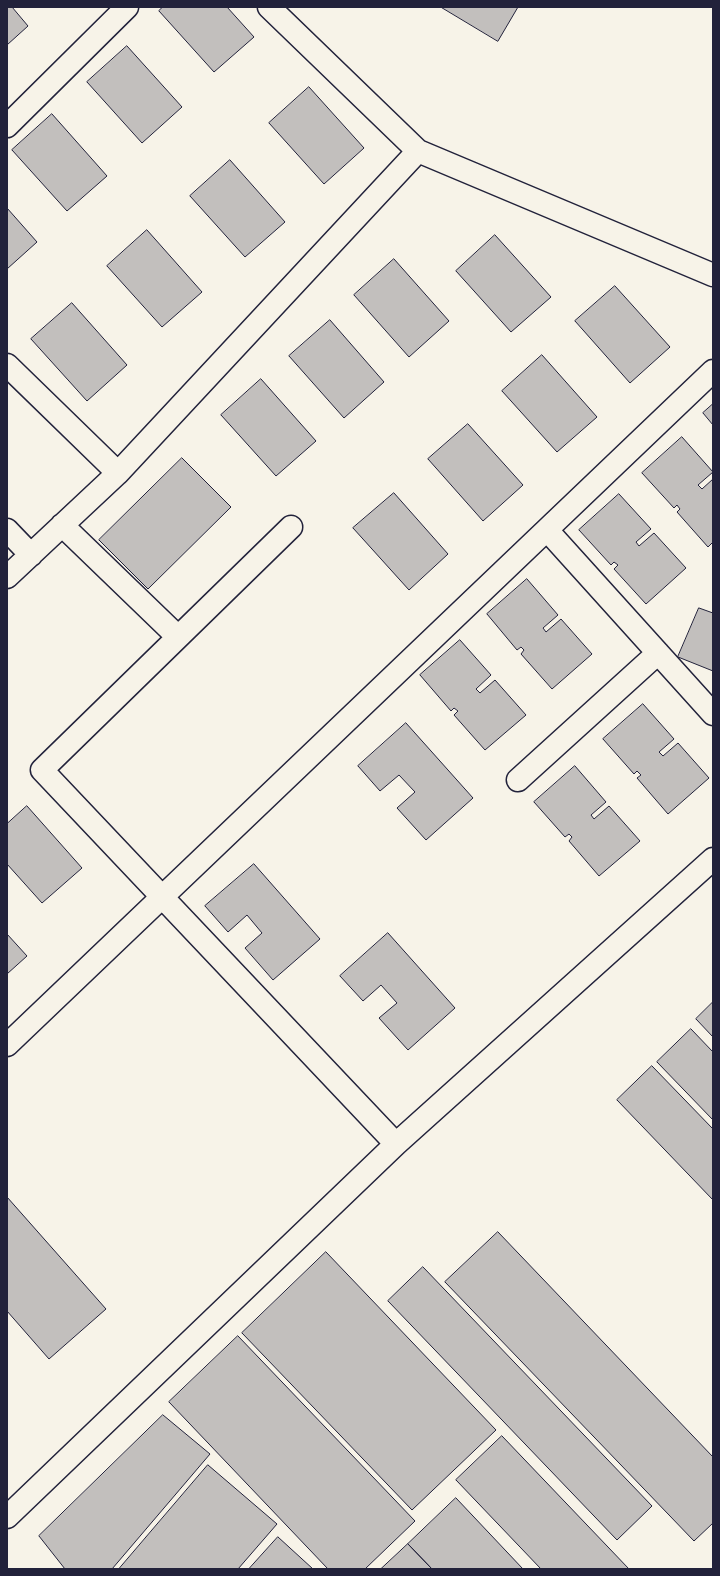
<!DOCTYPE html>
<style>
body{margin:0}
#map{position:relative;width:720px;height:1576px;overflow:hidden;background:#f7f3e8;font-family:Mali,sans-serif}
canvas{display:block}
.frame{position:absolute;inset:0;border:8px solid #22223b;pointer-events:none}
</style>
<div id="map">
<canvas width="720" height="1576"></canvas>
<div class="frame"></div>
</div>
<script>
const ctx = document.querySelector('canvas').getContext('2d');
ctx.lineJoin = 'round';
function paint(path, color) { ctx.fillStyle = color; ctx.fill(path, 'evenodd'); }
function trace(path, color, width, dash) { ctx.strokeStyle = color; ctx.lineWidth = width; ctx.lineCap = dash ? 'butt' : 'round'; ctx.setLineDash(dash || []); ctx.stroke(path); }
const building = new Path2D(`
 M 7,7 L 12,7 L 28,26 L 7,45 Z
 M 163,7 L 227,7 L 254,37 L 214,72 L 159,11 Z
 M 441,7 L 518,7 L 498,41 Z
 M 127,46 L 182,107 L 142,143 L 87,82 Z
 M 309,87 L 364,148 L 324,184 L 269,123 Z
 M 52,114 L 107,176 L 67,211 L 12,150 Z
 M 230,160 L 285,222 L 245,257 L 190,196 Z
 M 7,208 L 37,242 L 7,269 Z
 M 147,230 L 202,292 L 162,327 L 107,266 Z
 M 495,235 L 551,297 L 511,332 L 456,271 Z
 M 394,259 L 449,321 L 409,357 L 354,295 Z
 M 615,286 L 670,347 L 630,383 L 575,321 Z
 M 72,303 L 127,365 L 87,401 L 31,339 Z
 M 330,320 L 384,382 L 344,418 L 289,356 Z
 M 542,355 L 597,417 L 557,452 L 502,391 Z
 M 261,379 L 316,441 L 276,476 L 221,415 Z
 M 713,404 L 713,425 L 703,413 Z
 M 468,424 L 523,485 L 483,521 L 428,459 Z
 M 682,437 L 713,472 L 698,485 L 702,489 L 713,479 L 713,542 L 708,547 L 677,512 L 680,509 L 677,505 L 674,508 L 642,473 Z
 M 182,458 L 231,507 L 148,589 L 99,540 Z
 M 394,493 L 448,554 L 409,590 L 353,528 Z
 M 619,494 L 651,529 L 636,542 L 639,546 L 654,533 L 686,568 L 646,604 L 614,569 L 618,565 L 614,562 L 611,565 L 579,530 Z
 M 527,579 L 558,615 L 543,628 L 546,632 L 561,619 L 592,654 L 552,689 L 521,654 L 524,650 L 521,647 L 517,650 L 487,614 Z
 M 699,608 L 713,613 L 713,671 L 678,657 Z
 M 460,640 L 491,675 L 476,689 L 480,693 L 495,680 L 526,715 L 485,750 L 454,715 L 458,711 L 454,708 L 451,711 L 420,675 Z
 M 643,704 L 674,739 L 659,752 L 663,756 L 678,743 L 709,778 L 668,814 L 637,778 L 641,775 L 637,771 L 634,774 L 603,739 Z
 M 406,723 L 473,798 L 426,840 L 397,808 L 415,792 L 399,775 L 380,791 L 358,766 Z
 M 575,766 L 606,802 L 591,815 L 594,819 L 609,806 L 640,841 L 599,876 L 569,841 L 572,837 L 569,834 L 565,837 L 534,802 Z
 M 27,806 L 82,868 L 42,903 L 7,864 L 7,824 Z
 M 254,864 L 320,939 L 273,980 L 245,948 L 262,933 L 247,915 L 228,932 L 205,906 Z
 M 388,933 L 455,1008 L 408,1050 L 379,1018 L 397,1003 L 381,985 L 363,1001 L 340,976 Z
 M 7,934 L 27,956 L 7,974 Z
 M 713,1002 L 713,1037 L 696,1019 Z
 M 691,1029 L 713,1052 L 713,1120 L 657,1062 Z
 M 652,1066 L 713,1129 L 713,1200 L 617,1100 Z
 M 7,1197 L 106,1309 L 49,1359 L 7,1311 Z
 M 498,1232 L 713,1457 L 713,1523 L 694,1541 L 445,1282 Z
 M 326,1252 L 496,1430 L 412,1510 L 242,1333 Z
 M 423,1267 L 652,1506 L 617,1540 L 388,1301 Z
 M 238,1336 L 415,1521 L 365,1569 L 328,1569 L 169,1402 Z
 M 163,1415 L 210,1454 L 112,1569 L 65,1569 L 39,1536 Z
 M 502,1436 L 629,1569 L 541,1569 L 456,1480 Z
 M 208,1465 L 277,1524 L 238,1569 L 119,1569 Z
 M 456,1498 L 523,1569 L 432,1569 L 408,1544 Z
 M 278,1537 L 313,1569 L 249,1569 Z
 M 408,1544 L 432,1569 L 381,1569 Z`);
paint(building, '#c2bfbd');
trace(building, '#22223b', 1);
const minor = new Path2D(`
 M 269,7 L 418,151 L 713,275
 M 7,126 L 127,7
 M 7,365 L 118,473
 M 62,525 L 178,637
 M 291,527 L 42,770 L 396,1144
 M 7,530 L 31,555
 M 547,530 L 713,714
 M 7,577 L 118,473 L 418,151
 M 518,780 L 658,653
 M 7,1045 L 713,371
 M 7,1517 L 396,1144 L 713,859`);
trace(minor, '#22223b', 25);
trace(minor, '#f7f3e8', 22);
</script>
